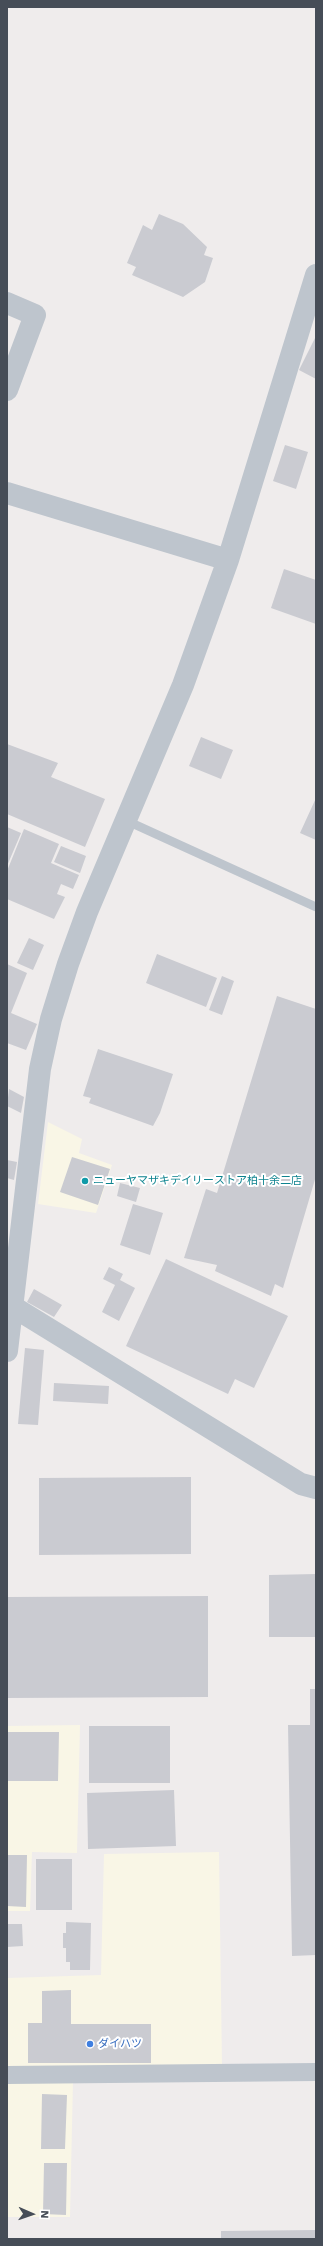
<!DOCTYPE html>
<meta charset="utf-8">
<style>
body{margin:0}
#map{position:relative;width:323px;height:2246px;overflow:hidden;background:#efecec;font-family:"Work Sans",sans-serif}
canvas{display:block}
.frame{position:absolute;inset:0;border:8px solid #464d57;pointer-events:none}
.north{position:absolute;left:12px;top:2194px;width:40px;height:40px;-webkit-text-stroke:3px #fff;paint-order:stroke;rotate:92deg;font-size:11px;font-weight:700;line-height:16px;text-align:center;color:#464d57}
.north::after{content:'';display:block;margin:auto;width:14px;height:18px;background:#464d57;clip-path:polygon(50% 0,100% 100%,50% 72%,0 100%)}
</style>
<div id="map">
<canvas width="323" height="2246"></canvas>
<div class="frame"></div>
<div class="north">N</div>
</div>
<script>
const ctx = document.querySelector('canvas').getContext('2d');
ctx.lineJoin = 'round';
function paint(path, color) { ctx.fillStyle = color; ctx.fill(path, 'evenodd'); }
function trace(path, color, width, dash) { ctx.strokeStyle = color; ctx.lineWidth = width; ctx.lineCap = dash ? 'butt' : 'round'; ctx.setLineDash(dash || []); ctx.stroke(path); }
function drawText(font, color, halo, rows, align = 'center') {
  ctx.font = font + ' "Work Sans","Noto Sans JP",sans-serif'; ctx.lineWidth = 4; ctx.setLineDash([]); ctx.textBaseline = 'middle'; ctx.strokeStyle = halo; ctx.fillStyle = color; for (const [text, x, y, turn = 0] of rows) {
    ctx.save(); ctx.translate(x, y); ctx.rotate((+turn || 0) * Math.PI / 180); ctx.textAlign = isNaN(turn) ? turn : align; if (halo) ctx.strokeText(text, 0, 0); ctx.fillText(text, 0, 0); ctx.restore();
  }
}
paint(new Path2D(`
 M 48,1122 L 82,1139 L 79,1153 L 112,1165 L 96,1213 L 38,1204 Z
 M 80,1725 L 77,1853 L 32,1852 L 30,1911 L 7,1911 L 7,1726 Z
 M 219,1852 L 222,2066 L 7,2070 L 7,1978 L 101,1975 L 104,1854 Z
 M 73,2081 L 70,2217 L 7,2217 L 7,2082 Z`), '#f9f6e6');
paint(new Path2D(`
 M 159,214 L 183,224 L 207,247 L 204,255 L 213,258 L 205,282 L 183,297 L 132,275 L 136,267 L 127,263 L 143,225 L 152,230 Z
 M 316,336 L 316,379 L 299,370 Z
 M 285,445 L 308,452 L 296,489 L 273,481 Z
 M 284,569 L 316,580 L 316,624 L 271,608 Z
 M 201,737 L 233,750 L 221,779 L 189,766 Z
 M 7,744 L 58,763 L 51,777 L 105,799 L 85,847 L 7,814 Z
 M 316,798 L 316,840 L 300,833 Z
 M 7,827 L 21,833 L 7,866 Z
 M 24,829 L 59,844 L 51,863 L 79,875 L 73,889 L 61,884 L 57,894 L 65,897 L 54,919 L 7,899 L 7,871 Z
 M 61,846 L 86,856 L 80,873 L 54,862 Z
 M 29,938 L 44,945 L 33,970 L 17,963 Z
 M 157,954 L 217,978 L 206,1007 L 146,983 Z
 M 7,964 L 27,973 L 11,1013 L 37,1024 L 26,1050 L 7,1043 Z
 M 222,976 L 234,981 L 222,1015 L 209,1010 Z
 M 277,996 L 316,1009 L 316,1176 L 283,1288 L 275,1284 L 271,1296 L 215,1271 L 217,1265 L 184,1258 L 206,1189 L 217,1193 Z
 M 98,1049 L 173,1074 L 160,1113 L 153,1126 L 89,1103 L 91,1098 L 83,1096 Z
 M 9,1089 L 24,1097 L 21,1113 L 7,1106 Z
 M 72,1157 L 110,1169 L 98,1205 L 60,1192 Z
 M 7,1160 L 17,1162 L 14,1180 L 7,1178 Z
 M 120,1183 L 140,1188 L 136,1202 L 117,1196 Z
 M 133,1204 L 163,1213 L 150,1255 L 120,1245 Z
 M 166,1259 L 288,1316 L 254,1388 L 235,1379 L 228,1394 L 126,1346 Z
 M 109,1267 L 123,1274 L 120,1280 L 135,1288 L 119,1321 L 102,1312 L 115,1285 L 103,1279 Z
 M 34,1289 L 62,1305 L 54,1317 L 27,1302 Z
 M 25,1348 L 44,1350 L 38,1425 L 18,1424 Z
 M 54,1383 L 109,1386 L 108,1404 L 53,1401 Z
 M 191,1477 L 191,1554 L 39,1555 L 39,1478 Z
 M 316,1574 L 316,1637 L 269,1637 L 269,1575 Z
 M 208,1596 L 208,1697 L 7,1698 L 7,1597 Z
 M 310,1689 L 316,1689 L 316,1955 L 292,1956 L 288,1725 L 310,1725 Z
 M 89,1726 L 170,1726 L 170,1783 L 89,1783 Z
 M 7,1732 L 59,1732 L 58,1781 L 7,1781 Z
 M 174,1790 L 176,1846 L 88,1849 L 87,1793 Z
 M 7,1855 L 27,1855 L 26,1907 L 7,1906 Z
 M 36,1859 L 72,1859 L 72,1910 L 36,1910 Z
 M 66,1922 L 91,1923 L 90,1970 L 70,1970 L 70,1962 L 66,1962 L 66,1948 L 63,1948 L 63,1933 L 66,1933 Z
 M 7,1924 L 22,1924 L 23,1946 L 7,1947 Z
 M 71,1990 L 71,2024 L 151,2024 L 151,2063 L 28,2063 L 28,2023 L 42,2023 L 42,1991 Z
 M 42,2094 L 67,2095 L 65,2149 L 41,2149 Z
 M 44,2163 L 67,2163 L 66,2215 L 43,2214 Z
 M 316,2230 L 316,2239 L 221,2239 L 221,2231 Z`), '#cacbd1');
trace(new Path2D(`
 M 125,820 L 316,907`), '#bec5cd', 9);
trace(new Path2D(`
 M 7,2075 L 316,2072`), '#bec5cd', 18);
trace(new Path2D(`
 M 7,303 L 35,315 L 7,390
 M 7,493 L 228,560
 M 7,1303 L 301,1484 L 316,1488
 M 7,1351 L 40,1069 L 51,1019 L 68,964 L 87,912 L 183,685 L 228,560 L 316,275`), '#bec5cd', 22);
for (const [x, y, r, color] of [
 [85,1181,4,"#0f9aa8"],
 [90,2044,4,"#3f7fe0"]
]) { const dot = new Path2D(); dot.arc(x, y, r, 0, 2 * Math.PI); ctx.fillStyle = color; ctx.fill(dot); trace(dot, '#fff', 1.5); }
drawText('11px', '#0d838f', '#fff', [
 ["ニューヤマザキデイリーストア柏十余二店",93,1181]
], 'left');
drawText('11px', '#366cbe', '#fff', [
 ["ダイハツ",98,2044]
], 'left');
</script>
